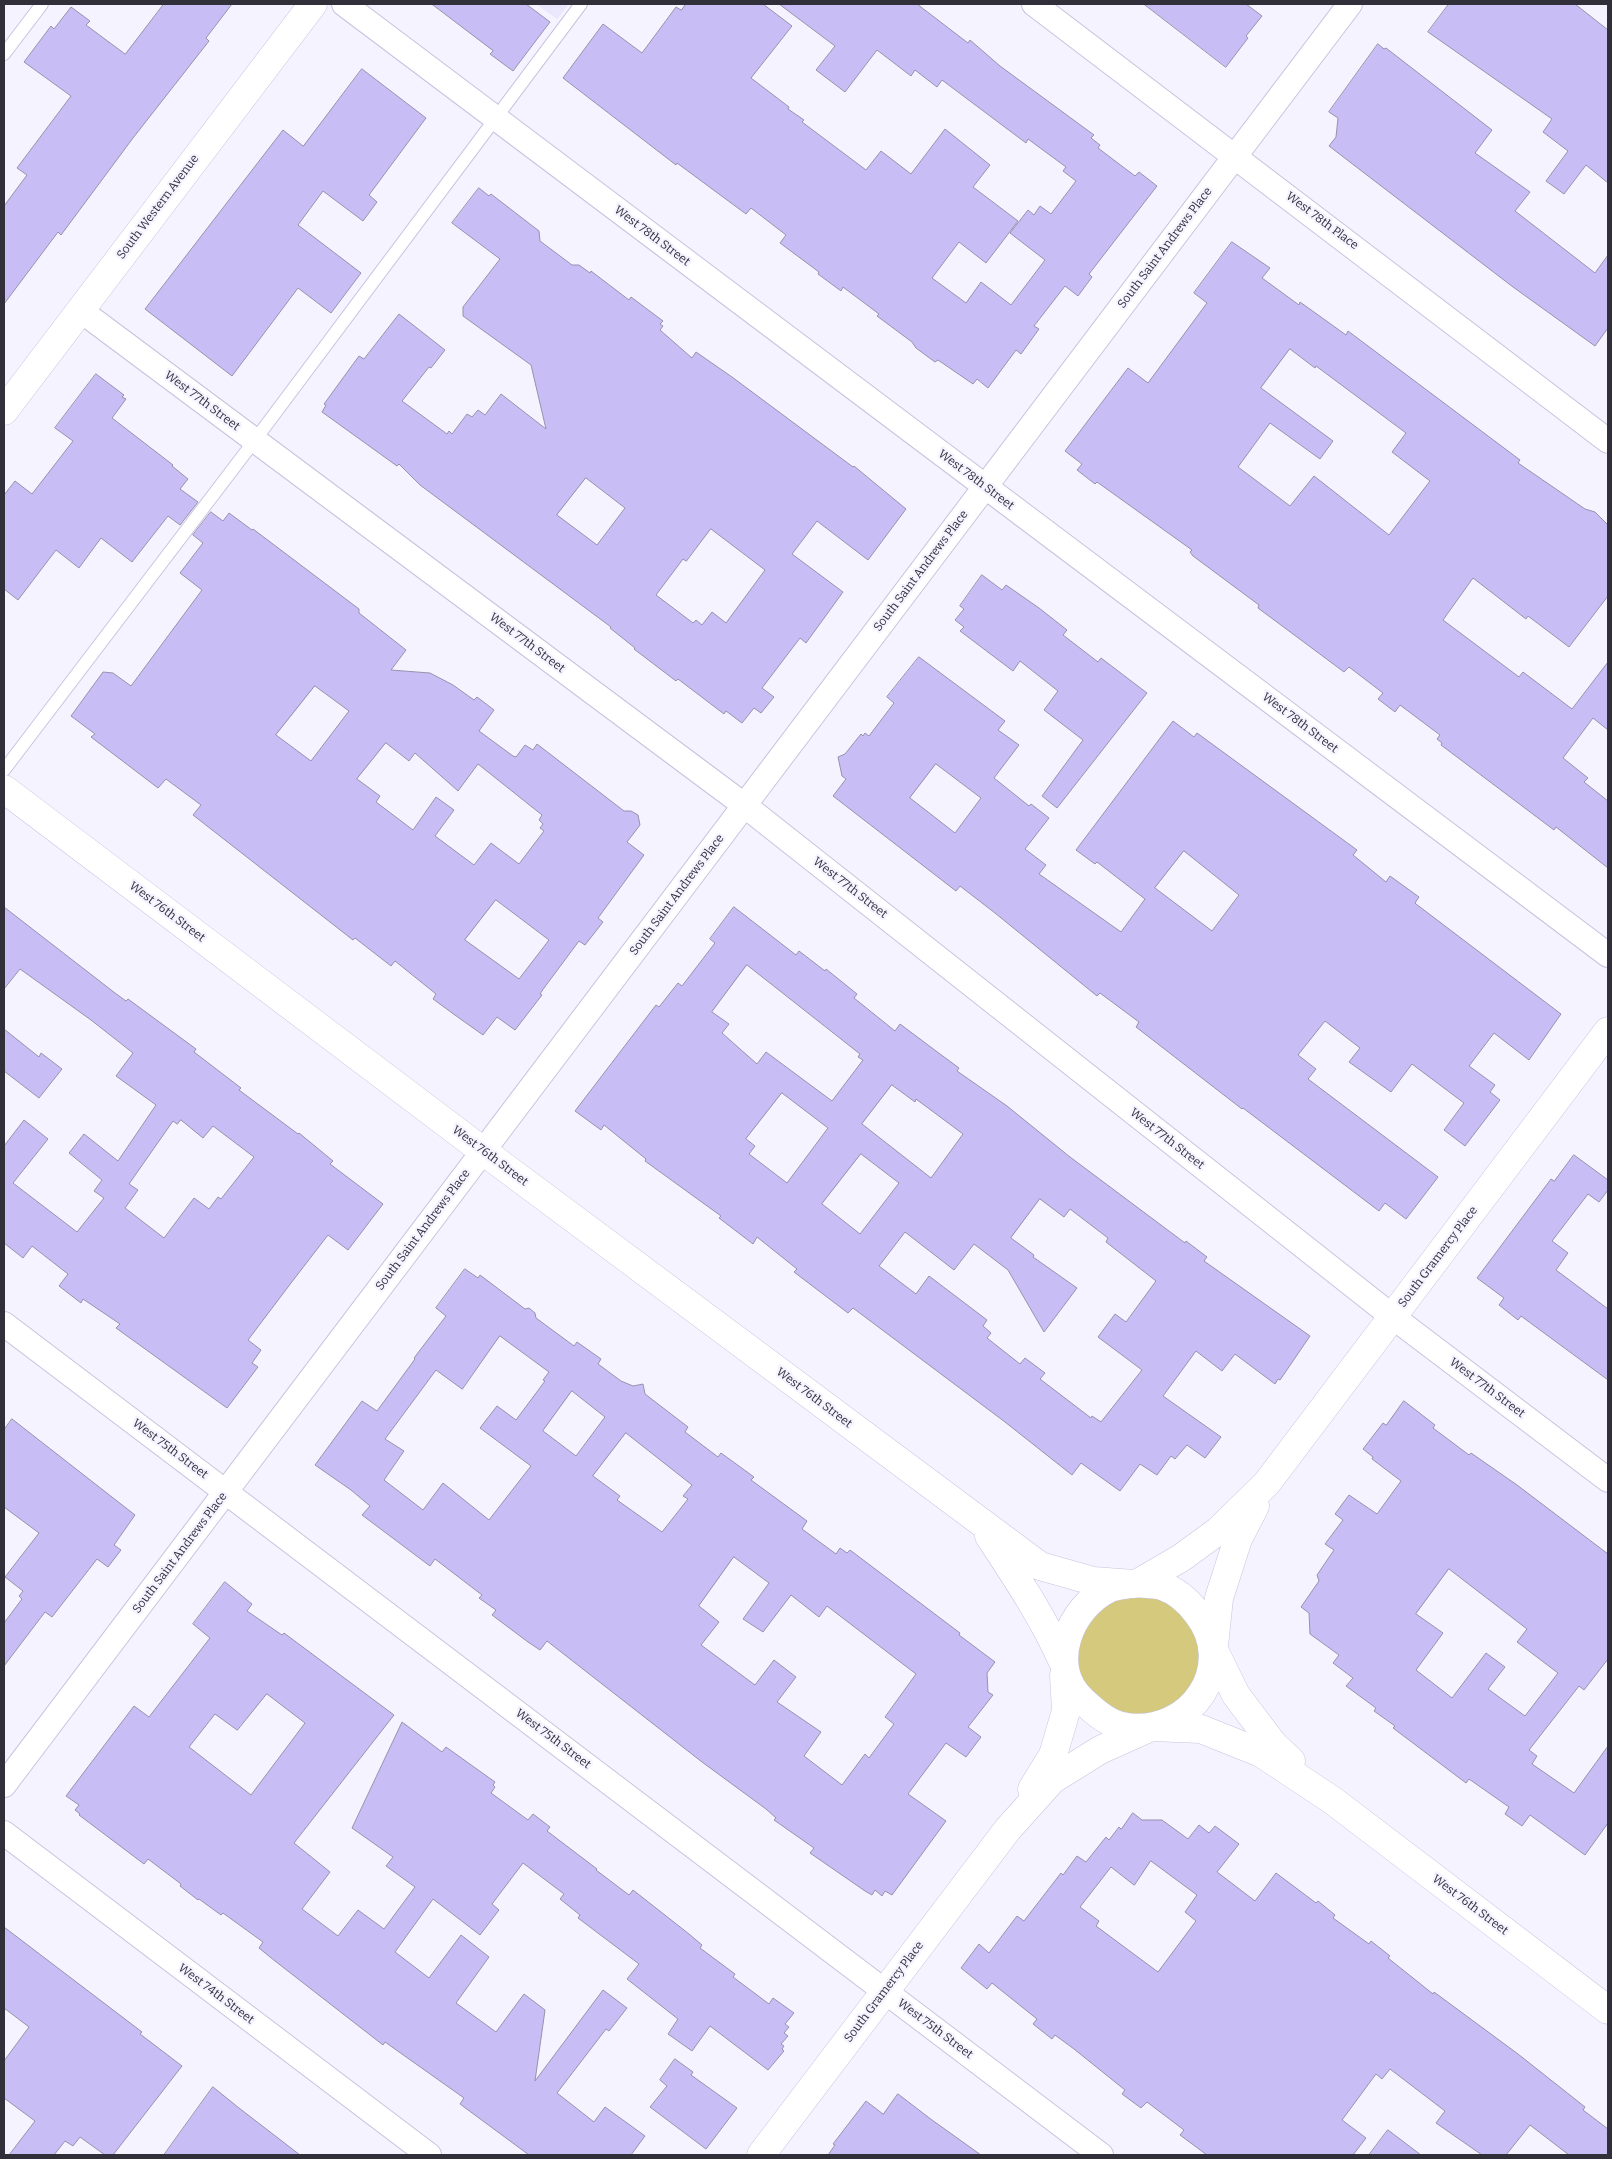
<!DOCTYPE html>
<style>
body{margin:0}
#map{position:relative;width:1612px;height:2159px;overflow:hidden;background:#f5f3ff;font-family:Bitter,serif}
canvas{display:block}
.frame{position:absolute;inset:0;border:5px solid #312f3a;pointer-events:none}
</style>
<div id="map">
<canvas width="1612" height="2159"></canvas>
<div class="frame"></div>
</div>
<script>
const ctx = document.querySelector('canvas').getContext('2d');
ctx.lineJoin = 'round';
function paint(path, color) { ctx.fillStyle = color; ctx.fill(path, 'evenodd'); }
function trace(path, color, width, dash) { ctx.strokeStyle = color; ctx.lineWidth = width; ctx.lineCap = dash ? 'butt' : 'round'; ctx.setLineDash(dash || []); ctx.stroke(path); }
function drawText(font, color, halo, rows, align = 'center') {
  ctx.font = font + ' Bitter,serif'; ctx.lineWidth = 4.5; ctx.setLineDash([]); ctx.textBaseline = 'middle'; ctx.strokeStyle = halo; ctx.fillStyle = color; for (const [text, x, y, turn = 0] of rows) {
    ctx.save(); ctx.translate(x, y); ctx.rotate((+turn || 0) * Math.PI / 180); ctx.textAlign = isNaN(turn) ? turn : align; if (halo) ctx.strokeText(text, 0, 0); ctx.fillText(text, 0, 0); ctx.restore();
  }
}
paint(new Path2D(`
 M 536,4 L 569,4 L 557,19 Z`), '#eae7fc');
paint(new Path2D(`
 M 1161,1592 L 1198,1626 L 1205,1674 L 1176,1710 L 1127,1721 L 1079,1688 L 1073,1633 L 1117,1593 Z`), '#d4c97c');
const building = new Path2D(`
 M 164,4 L 232,4 L 206,38 L 209,41 L 133,138 L 61,235 L 58,232 L 4,304 L 4,206 L 27,175 L 17,168 L 71,96 L 24,62 L 51,26 L 54,29 L 71,7 L 90,21 L 86,25 L 125,54 Z
 M 432,4 L 526,4 L 550,22 L 513,71 L 490,54 L 493,51 Z
 M 686,4 L 763,4 L 792,26 L 751,78 L 789,107 L 788,109 L 804,120 L 802,122 L 866,170 L 881,151 L 911,174 L 945,129 L 990,165 L 973,187 L 1018,221 L 986,263 L 959,242 L 932,278 L 966,303 L 981,282 L 1011,305 L 1045,260 L 1010,233 L 1028,210 L 1034,215 L 1040,206 L 1051,214 L 1076,181 L 1063,171 L 1066,167 L 1028,139 L 1026,143 L 942,80 L 937,87 L 915,70 L 911,76 L 877,50 L 845,92 L 816,70 L 835,46 L 779,4 L 917,4 L 968,43 L 970,40 L 1000,66 L 1094,135 L 1091,138 L 1100,145 L 1098,148 L 1135,176 L 1139,172 L 1157,186 L 1089,274 L 1092,277 L 1078,296 L 1065,286 L 1034,326 L 1039,329 L 1021,354 L 1016,350 L 988,388 L 977,379 L 973,384 L 938,360 L 935,362 L 916,348 L 912,342 L 877,316 L 879,314 L 843,287 L 841,291 L 818,274 L 819,272 L 780,243 L 786,235 L 751,208 L 746,214 L 677,163 L 676,165 L 563,78 L 603,24 L 642,53 L 676,7 L 681,10 Z
 M 1144,4 L 1246,4 L 1262,16 L 1246,36 L 1248,38 L 1226,67 Z
 M 1449,4 L 1575,4 L 1608,30 L 1608,183 L 1586,165 L 1564,194 L 1546,181 L 1568,151 L 1543,132 L 1552,119 L 1428,32 Z
 M 1378,44 L 1384,49 L 1386,48 L 1492,130 L 1475,153 L 1530,192 L 1515,211 L 1595,273 L 1608,255 L 1608,328 L 1595,346 L 1513,287 L 1329,146 L 1336,137 L 1338,118 L 1329,112 Z
 M 362,69 L 426,118 L 369,195 L 377,202 L 363,221 L 323,191 L 298,225 L 361,273 L 331,313 L 298,288 L 232,376 L 145,309 L 283,130 L 303,146 Z
 M 479,188 L 489,196 L 491,194 L 539,231 L 540,241 L 572,265 L 579,265 L 590,273 L 591,271 L 629,300 L 631,297 L 663,321 L 660,324 L 663,326 L 660,330 L 692,358 L 696,352 L 732,377 L 853,467 L 854,466 L 906,509 L 868,560 L 817,521 L 792,554 L 843,592 L 806,643 L 800,638 L 762,688 L 774,697 L 761,713 L 754,708 L 742,723 L 726,711 L 724,714 L 678,679 L 676,681 L 634,649 L 635,648 L 610,628 L 611,627 L 420,485 L 399,464 L 397,466 L 322,412 L 326,405 L 324,404 L 359,356 L 364,359 L 399,314 L 445,350 L 431,368 L 429,367 L 402,401 L 447,434 L 449,431 L 452,434 L 467,414 L 472,417 L 478,410 L 485,415 L 501,394 L 546,429 L 531,365 L 463,316 L 463,307 L 500,259 L 452,223 ZM 586,478 L 625,508 L 597,545 L 557,515 ZM 711,529 L 765,570 L 726,623 L 712,612 L 702,625 L 696,620 L 693,623 L 656,595 L 683,559 L 686,561 Z
 M 1232,242 L 1270,268 L 1262,278 L 1299,305 L 1300,302 L 1346,335 L 1348,331 L 1520,460 L 1518,463 L 1585,509 L 1595,512 L 1608,525 L 1608,596 L 1569,647 L 1528,616 L 1526,619 L 1473,578 L 1443,620 L 1519,677 L 1523,672 L 1572,709 L 1608,662 L 1608,730 L 1593,718 L 1563,758 L 1588,778 L 1584,782 L 1608,801 L 1608,868 L 1556,827 L 1554,830 L 1441,745 L 1442,743 L 1437,739 L 1440,735 L 1400,705 L 1395,712 L 1378,699 L 1383,693 L 1349,667 L 1344,672 L 1258,608 L 1259,605 L 1193,556 L 1190,552 L 1192,550 L 1097,482 L 1095,484 L 1077,470 L 1082,464 L 1065,451 L 1128,368 L 1148,383 L 1207,303 L 1194,293 ZM 1290,349 L 1315,368 L 1316,366 L 1406,433 L 1392,452 L 1430,481 L 1389,535 L 1314,476 L 1290,506 L 1238,467 L 1270,423 L 1320,459 L 1333,441 L 1261,388 Z
 M 96,374 L 124,395 L 122,397 L 126,399 L 112,418 L 173,465 L 172,466 L 188,479 L 180,489 L 198,502 L 180,525 L 168,516 L 132,562 L 101,538 L 79,568 L 56,550 L 18,600 L 4,589 L 4,495 L 15,481 L 32,494 L 73,441 L 55,428 Z
 M 211,512 L 223,521 L 229,513 L 252,530 L 253,529 L 359,609 L 359,613 L 406,650 L 391,670 L 430,673 L 453,685 L 474,700 L 477,697 L 494,710 L 479,731 L 513,756 L 516,757 L 525,745 L 533,750 L 537,744 L 624,811 L 631,811 L 638,815 L 640,825 L 627,842 L 644,855 L 598,918 L 603,922 L 585,945 L 579,941 L 544,988 L 540,994 L 542,995 L 515,1030 L 497,1017 L 483,1035 L 459,1018 L 433,999 L 436,994 L 395,961 L 391,966 L 355,938 L 353,940 L 193,815 L 201,805 L 166,779 L 158,788 L 91,737 L 95,734 L 71,716 L 103,672 L 113,673 L 131,686 L 202,590 L 180,573 L 203,543 L 193,535 ZM 315,686 L 349,711 L 311,761 L 276,735 ZM 386,743 L 409,761 L 415,753 L 458,791 L 478,764 L 542,815 L 539,820 L 543,824 L 540,828 L 544,831 L 519,864 L 491,843 L 474,865 L 435,836 L 454,810 L 436,797 L 413,830 L 376,802 L 380,796 L 357,779 ZM 496,900 L 549,940 L 519,979 L 465,940 Z
 M 982,575 L 1002,590 L 1006,585 L 1039,608 L 1067,630 L 1063,635 L 1098,662 L 1101,658 L 1147,693 L 1057,808 L 1042,796 L 1083,740 L 1044,710 L 1058,691 L 1020,661 L 1013,671 L 960,631 L 964,627 L 955,620 L 964,609 L 960,606 Z
 M 919,657 L 1005,721 L 998,730 L 1019,745 L 994,778 L 1029,806 L 1031,804 L 1049,818 L 1025,849 L 1046,865 L 1039,874 L 1121,932 L 1145,899 L 1097,862 L 1095,864 L 1076,850 L 1173,721 L 1194,737 L 1197,733 L 1357,850 L 1353,855 L 1386,882 L 1390,876 L 1419,897 L 1415,903 L 1416,904 L 1561,1014 L 1529,1060 L 1494,1033 L 1469,1066 L 1495,1085 L 1490,1092 L 1500,1100 L 1465,1146 L 1444,1130 L 1464,1103 L 1412,1064 L 1391,1092 L 1349,1062 L 1360,1048 L 1325,1021 L 1298,1055 L 1316,1069 L 1308,1079 L 1438,1177 L 1406,1219 L 1385,1203 L 1379,1211 L 1243,1108 L 1242,1109 L 1136,1027 L 1139,1022 L 1100,993 L 1097,996 L 995,913 L 960,886 L 956,891 L 833,796 L 846,779 L 842,776 L 838,757 L 845,754 L 861,734 L 863,736 L 865,733 L 869,736 L 894,703 L 887,697 ZM 936,764 L 981,798 L 955,833 L 910,798 ZM 1184,851 L 1239,895 L 1212,931 L 1155,888 Z
 M 4,907 L 115,993 L 126,1001 L 128,999 L 196,1049 L 194,1052 L 241,1088 L 239,1090 L 298,1134 L 299,1133 L 333,1161 L 330,1164 L 383,1204 L 348,1250 L 328,1235 L 291,1283 L 248,1340 L 261,1350 L 252,1363 L 258,1367 L 227,1408 L 116,1328 L 120,1324 L 83,1299 L 81,1303 L 59,1286 L 68,1274 L 32,1246 L 23,1258 L 4,1243 L 4,1146 L 24,1120 L 48,1139 L 13,1183 L 77,1232 L 104,1198 L 94,1191 L 102,1180 L 69,1153 L 84,1134 L 118,1161 L 156,1105 L 116,1076 L 133,1053 L 91,1020 L 20,969 L 4,989 ZM 181,1120 L 203,1138 L 213,1126 L 254,1157 L 221,1199 L 218,1197 L 209,1209 L 194,1198 L 164,1238 L 125,1208 L 138,1190 L 129,1184 L 173,1121 L 177,1124 Z
 M 734,907 L 796,955 L 799,951 L 825,971 L 826,969 L 857,994 L 854,998 L 895,1031 L 900,1024 L 936,1051 L 959,1068 L 957,1071 L 1007,1106 L 1070,1157 L 1185,1243 L 1186,1241 L 1207,1257 L 1204,1261 L 1310,1336 L 1280,1380 L 1278,1379 L 1275,1384 L 1235,1354 L 1222,1371 L 1196,1351 L 1163,1396 L 1221,1437 L 1205,1458 L 1187,1445 L 1175,1459 L 1171,1456 L 1157,1475 L 1140,1464 L 1120,1491 L 1081,1463 L 1072,1475 L 1005,1422 L 853,1308 L 848,1313 L 794,1272 L 797,1269 L 757,1237 L 753,1244 L 719,1218 L 721,1216 L 645,1161 L 646,1159 L 604,1125 L 601,1130 L 575,1111 L 656,1005 L 659,1007 L 678,983 L 682,986 L 715,943 L 710,939 ZM 747,965 L 860,1054 L 858,1057 L 863,1060 L 832,1101 L 766,1052 L 757,1064 L 722,1033 L 729,1024 L 712,1012 ZM 892,1085 L 915,1102 L 916,1099 L 963,1134 L 931,1178 L 862,1124 ZM 782,1093 L 828,1128 L 787,1183 L 749,1154 L 755,1146 L 746,1139 ZM 861,1154 L 899,1183 L 860,1234 L 822,1204 ZM 1040,1199 L 1064,1217 L 1070,1209 L 1108,1238 L 1106,1242 L 1156,1281 L 1126,1322 L 1115,1314 L 1098,1337 L 1142,1370 L 1101,1422 L 1092,1416 L 1091,1418 L 1040,1379 L 1045,1373 L 1025,1358 L 1020,1364 L 987,1338 L 991,1333 L 983,1326 L 987,1320 L 929,1276 L 916,1294 L 879,1266 L 905,1232 L 954,1270 L 974,1244 L 1008,1270 L 1044,1332 L 1077,1288 L 1033,1257 L 1034,1255 L 1011,1238 Z
 M 4,1029 L 39,1057 L 41,1053 L 62,1069 L 39,1098 L 4,1071 Z
 M 1574,1155 L 1608,1180 L 1608,1190 L 1599,1202 L 1588,1194 L 1552,1241 L 1568,1253 L 1556,1270 L 1608,1309 L 1608,1380 L 1521,1316 L 1518,1320 L 1499,1305 L 1504,1298 L 1477,1278 L 1551,1179 L 1554,1181 Z
 M 465,1269 L 478,1278 L 480,1275 L 525,1309 L 529,1308 L 535,1313 L 536,1318 L 574,1346 L 577,1342 L 601,1359 L 598,1364 L 621,1381 L 633,1386 L 643,1384 L 645,1394 L 688,1427 L 685,1432 L 718,1457 L 721,1453 L 754,1477 L 751,1480 L 807,1521 L 802,1529 L 836,1554 L 840,1548 L 847,1553 L 850,1550 L 960,1633 L 959,1635 L 995,1662 L 987,1673 L 988,1692 L 993,1695 L 968,1727 L 981,1737 L 966,1757 L 946,1743 L 908,1794 L 946,1821 L 892,1895 L 885,1891 L 882,1896 L 875,1890 L 872,1895 L 865,1891 L 810,1853 L 814,1848 L 774,1820 L 776,1818 L 766,1809 L 702,1762 L 547,1641 L 540,1650 L 528,1642 L 492,1615 L 496,1610 L 479,1598 L 482,1595 L 435,1559 L 430,1566 L 362,1515 L 370,1506 L 351,1490 L 315,1465 L 362,1401 L 377,1411 L 415,1359 L 414,1358 L 446,1316 L 436,1308 ZM 500,1336 L 549,1372 L 543,1380 L 545,1381 L 516,1420 L 497,1406 L 480,1428 L 531,1466 L 489,1520 L 443,1483 L 423,1510 L 384,1480 L 404,1451 L 385,1439 L 436,1370 L 462,1389 ZM 572,1391 L 605,1417 L 576,1456 L 543,1431 ZM 626,1433 L 692,1485 L 683,1496 L 688,1499 L 662,1532 L 617,1500 L 620,1496 L 593,1476 ZM 734,1557 L 769,1583 L 743,1619 L 763,1632 L 791,1595 L 819,1617 L 827,1606 L 916,1674 L 885,1717 L 894,1724 L 869,1758 L 865,1754 L 842,1785 L 804,1756 L 821,1732 L 777,1702 L 796,1677 L 774,1660 L 755,1685 L 701,1645 L 719,1622 L 699,1606 Z
 M 1404,1401 L 1435,1425 L 1433,1428 L 1469,1455 L 1471,1453 L 1517,1485 L 1608,1554 L 1608,1659 L 1584,1690 L 1579,1686 L 1529,1750 L 1537,1756 L 1532,1764 L 1574,1793 L 1608,1746 L 1608,1823 L 1585,1855 L 1530,1815 L 1522,1826 L 1505,1814 L 1509,1807 L 1469,1779 L 1466,1783 L 1393,1728 L 1395,1726 L 1374,1711 L 1376,1708 L 1346,1686 L 1353,1678 L 1333,1663 L 1339,1655 L 1310,1634 L 1309,1613 L 1301,1607 L 1319,1581 L 1317,1575 L 1334,1550 L 1325,1544 L 1343,1520 L 1335,1514 L 1349,1495 L 1377,1514 L 1401,1481 L 1372,1459 L 1373,1457 L 1363,1449 L 1383,1423 L 1386,1425 ZM 1449,1569 L 1527,1629 L 1517,1642 L 1558,1673 L 1525,1716 L 1488,1689 L 1505,1667 L 1486,1653 L 1452,1698 L 1416,1670 L 1443,1633 L 1416,1614 Z
 M 12,1419 L 135,1515 L 114,1545 L 121,1550 L 108,1567 L 97,1559 L 52,1617 L 45,1612 L 4,1666 L 4,1623 L 22,1599 L 19,1596 L 23,1591 L 5,1577 L 39,1533 L 4,1507 L 4,1430 Z
 M 225,1582 L 252,1604 L 247,1611 L 282,1635 L 284,1633 L 394,1715 L 294,1843 L 330,1872 L 302,1909 L 338,1936 L 358,1910 L 384,1929 L 415,1887 L 386,1866 L 393,1857 L 352,1828 L 402,1722 L 442,1752 L 446,1747 L 495,1782 L 493,1785 L 495,1787 L 491,1793 L 528,1820 L 533,1814 L 550,1827 L 547,1831 L 597,1869 L 596,1870 L 629,1895 L 633,1890 L 689,1934 L 702,1945 L 700,1948 L 735,1974 L 733,1977 L 769,2004 L 773,1998 L 794,2013 L 785,2024 L 789,2027 L 784,2033 L 788,2036 L 781,2044 L 784,2046 L 782,2049 L 784,2051 L 768,2070 L 710,2026 L 692,2051 L 668,2034 L 678,2019 L 627,1979 L 639,1964 L 578,1918 L 580,1915 L 560,1899 L 564,1894 L 523,1863 L 492,1904 L 499,1910 L 480,1935 L 433,1899 L 395,1952 L 429,1978 L 461,1935 L 489,1957 L 456,2003 L 496,2032 L 524,1994 L 545,2010 L 535,2081 L 603,1990 L 627,2008 L 609,2031 L 606,2029 L 557,2093 L 594,2122 L 605,2107 L 645,2136 L 631,2155 L 529,2155 L 460,2104 L 464,2098 L 385,2042 L 383,2045 L 275,1961 L 259,1948 L 263,1942 L 223,1913 L 221,1915 L 199,1899 L 198,1900 L 180,1886 L 181,1884 L 148,1859 L 144,1864 L 79,1815 L 80,1814 L 75,1810 L 79,1805 L 66,1796 L 134,1706 L 149,1717 L 210,1638 L 193,1624 ZM 267,1694 L 305,1723 L 251,1795 L 189,1747 L 215,1714 L 237,1730 Z
 M 1133,1813 L 1142,1820 L 1162,1820 L 1188,1839 L 1199,1825 L 1209,1833 L 1215,1826 L 1239,1844 L 1217,1872 L 1255,1901 L 1276,1873 L 1316,1903 L 1318,1901 L 1335,1915 L 1333,1918 L 1369,1944 L 1371,1941 L 1390,1956 L 1388,1958 L 1433,1994 L 1434,1992 L 1518,2054 L 1585,2107 L 1583,2110 L 1608,2129 L 1608,2155 L 1569,2155 L 1530,2125 L 1506,2155 L 1482,2155 L 1436,2123 L 1445,2111 L 1390,2069 L 1382,2079 L 1376,2074 L 1342,2120 L 1366,2138 L 1353,2155 L 1207,2155 L 1180,2135 L 1184,2130 L 1147,2102 L 1141,2108 L 1122,2094 L 1125,2090 L 1074,2049 L 1055,2035 L 1052,2039 L 1033,2024 L 1037,2019 L 992,1983 L 987,1989 L 961,1968 L 979,1944 L 989,1953 L 1017,1916 L 1024,1921 L 1061,1873 L 1063,1875 L 1077,1856 L 1086,1862 L 1106,1837 L 1109,1840 L 1119,1827 L 1121,1829 ZM 1151,1861 L 1197,1895 L 1185,1912 L 1196,1921 L 1158,1972 L 1096,1926 L 1099,1921 L 1080,1907 L 1111,1867 L 1134,1885 Z
 M 4,1927 L 142,2032 L 140,2034 L 182,2066 L 113,2155 L 105,2155 L 80,2137 L 73,2146 L 65,2141 L 54,2155 L 9,2155 L 35,2121 L 4,2098 L 4,2061 L 29,2027 L 4,2008 Z
 M 675,2059 L 693,2072 L 691,2075 L 737,2108 L 706,2149 L 650,2107 L 667,2086 L 660,2080 Z
 M 213,2087 L 239,2108 L 300,2155 L 164,2155 Z
 M 898,2094 L 932,2120 L 981,2155 L 828,2155 L 835,2145 L 833,2144 L 866,2101 L 883,2114 Z
 M 1388,2130 L 1421,2155 L 1369,2155 Z`);
paint(building, '#c8bdf5');
trace(building, '#9792ac', 1);
const service = new Path2D(`
 M 4,54 L 42,4
 M 4,770 L 255,440 L 581,4`);
const minor = new Path2D(`
 M 344,4 L 1608,955
 M 1034,4 L 1608,441
 M 80,310 L 744,805 L 1393,1317 L 1608,1480
 M 4,1324 L 1101,2155
 M 4,1785 L 1350,4
 M 4,1833 L 429,2155`);
const tertiary = new Path2D(`
 M 4,789 L 483,1151 L 1040,1566 L 1093,1581 L 1134,1584
 M 989,1536 C 1016,1577 1043,1617 1063,1662
 M 1136,1583 C 1144,1584 1154,1584 1162,1586 C 1177,1591 1188,1601 1197,1613 C 1239,1666 1191,1736 1127,1727 C 1109,1725 1095,1712 1082,1700 C 1046,1667 1069,1607 1110,1588 C 1117,1585 1128,1585 1136,1583 Z
 M 1138,1583 L 1181,1558 L 1218,1531 L 1267,1483 L 1608,1031
 M 1214,1646 L 1219,1598 L 1238,1539 L 1255,1506
 M 1214,1650 L 1236,1695 L 1273,1744 L 1291,1761
 M 1152,1727 L 1201,1729 L 1261,1753 L 1332,1800 L 1608,2010
 M 1032,1789 L 1053,1755 L 1066,1711 L 1064,1675
 M 761,2155 L 1008,1829 L 1052,1780 L 1100,1750 L 1149,1728`);
const primary = new Path2D(`
 M 4,411 L 313,4`);
trace(service, '#c8c3de', 14);
trace(minor, '#c8c3de', 26);
trace(tertiary, '#c8c3de', 29);
trace(primary, '#c8c3de', 29);
trace(service, '#fff', 12);
trace(minor, '#fff', 24);
trace(tertiary, '#fff', 28);
trace(primary, '#fff', 28);
drawText('12px', '#312f3a', '#f5f3ff', [
 ["South Western Avenue",158,207,-53],
 ["West 78th Place",1322,221,37],
 ["West 78th Street",652,236,37],
 ["South Saint Andrews Place",1165,248,-53],
 ["West 77th Street",202,401,37],
 ["West 78th Street",976,480,37],
 ["South Saint Andrews Place",921,571,-53],
 ["West 77th Street",527,643,37],
 ["West 78th Street",1300,723,37],
 ["West 77th Street",850,888,38],
 ["South Saint Andrews Place",677,895,-53],
 ["West 76th Street",167,912,37],
 ["West 77th Street",1167,1139,38],
 ["West 76th Street",490,1156,37],
 ["South Saint Andrews Place",423,1230,-53],
 ["South Gramercy Place",1438,1257,-53],
 ["West 77th Street",1487,1388,37],
 ["West 76th Street",814,1398,37],
 ["West 75th Street",170,1449,37],
 ["South Saint Andrews Place",180,1553,-53],
 ["West 75th Street",553,1739,37],
 ["West 76th Street",1470,1905,37],
 ["South Gramercy Place",884,1992,-53],
 ["West 74th Street",216,1994,37],
 ["West 75th Street",935,2029,37]
]);
</script>
